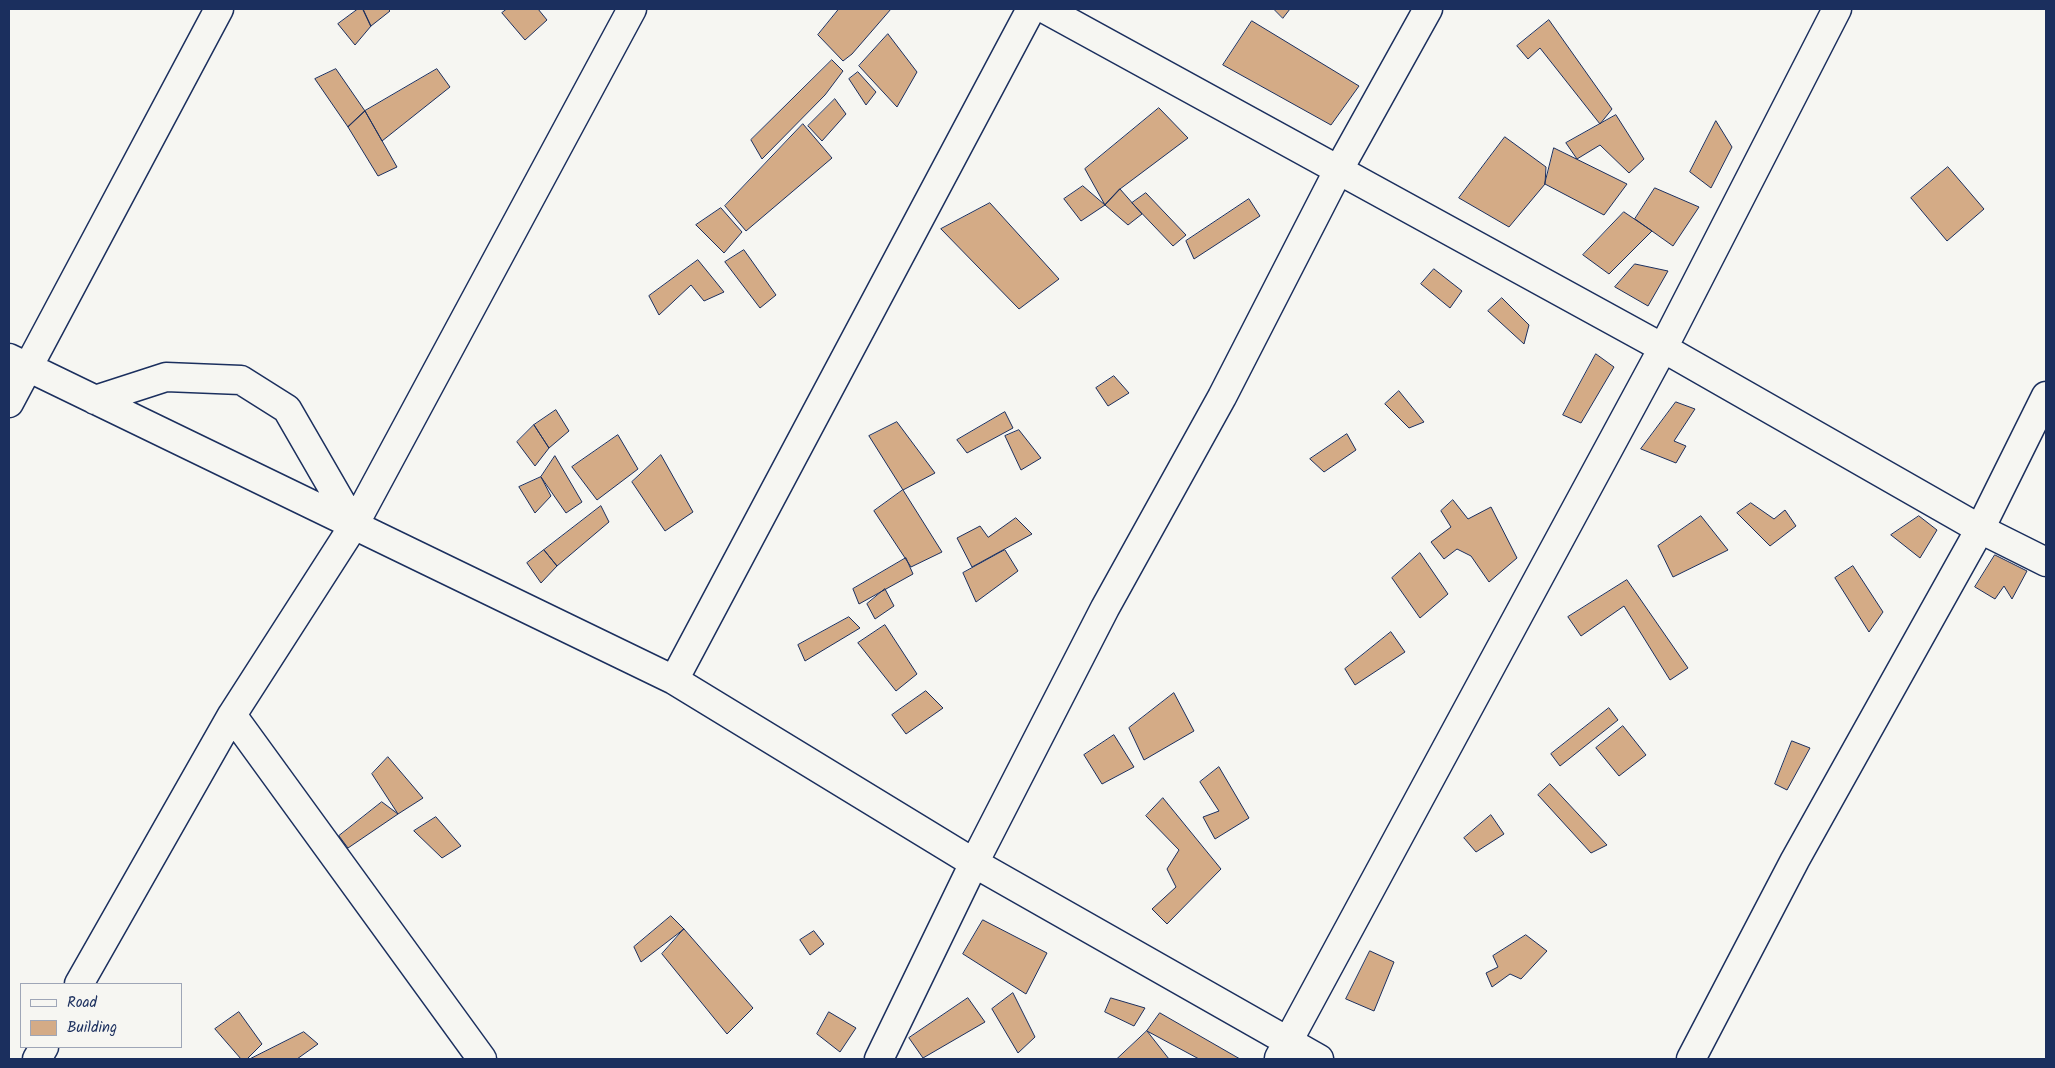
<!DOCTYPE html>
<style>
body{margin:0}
#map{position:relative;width:2055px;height:1068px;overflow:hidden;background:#f6f6f2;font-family:Kalam,sans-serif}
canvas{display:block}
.frame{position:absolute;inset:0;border:10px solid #1b2f5e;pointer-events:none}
.legend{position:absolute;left:20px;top:983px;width:162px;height:65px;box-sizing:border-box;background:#f6f6f2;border:1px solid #9ea6b7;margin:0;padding:6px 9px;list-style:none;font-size:15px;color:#1b2f5e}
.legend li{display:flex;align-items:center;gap:10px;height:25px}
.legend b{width:25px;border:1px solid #9ea6b7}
</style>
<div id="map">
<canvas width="2055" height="1068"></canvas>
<div class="frame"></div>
<ul class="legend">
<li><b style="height:6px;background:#f6f6f2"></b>Road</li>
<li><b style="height:14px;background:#d4ab86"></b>Building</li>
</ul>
</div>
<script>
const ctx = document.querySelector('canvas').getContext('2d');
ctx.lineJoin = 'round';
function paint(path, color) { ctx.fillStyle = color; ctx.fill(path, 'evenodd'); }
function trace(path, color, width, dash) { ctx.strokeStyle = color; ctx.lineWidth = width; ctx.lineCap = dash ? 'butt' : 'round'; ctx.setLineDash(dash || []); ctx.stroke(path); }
const building = new Path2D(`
 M 358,9 L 363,9 L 371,26 L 355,45 L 338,24 Z
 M 363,9 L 388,9 L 390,11 L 371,26 Z
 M 507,9 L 538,9 L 547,20 L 525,40 L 502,13 Z
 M 839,9 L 891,9 L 852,54 L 843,61 L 818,35 Z
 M 1274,9 L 1290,9 L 1283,18 Z
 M 1549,20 L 1612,109 L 1600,124 L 1540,48 L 1528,59 L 1517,46 Z
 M 1252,21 L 1359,86 L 1331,125 L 1223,65 Z
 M 888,34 L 917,72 L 897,107 L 859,66 Z
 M 832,60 L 843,71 L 825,95 L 762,159 L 751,140 Z
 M 336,69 L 365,111 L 348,127 L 315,79 Z
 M 437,69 L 450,87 L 382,141 L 365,111 Z
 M 858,72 L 876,92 L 866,105 L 849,79 Z
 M 835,99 L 846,114 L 822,141 L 808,126 Z
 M 1159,108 L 1188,138 L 1120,189 L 1105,205 L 1085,169 Z
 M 365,111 L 397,167 L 378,176 L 348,127 Z
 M 1616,115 L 1644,159 L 1629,173 L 1600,145 L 1577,159 L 1566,143 Z
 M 1716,121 L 1732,147 L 1711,188 L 1690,172 Z
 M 803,124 L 832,158 L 746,231 L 725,206 Z
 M 1505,137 L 1546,167 L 1545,184 L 1509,227 L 1459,198 Z
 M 1554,148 L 1627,184 L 1604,215 L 1545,184 Z
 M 1948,167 L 1984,209 L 1947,241 L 1911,198 Z
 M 1083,186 L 1105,205 L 1081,221 L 1064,199 Z
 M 1655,188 L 1699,207 L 1673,246 L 1635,219 Z
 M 1120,189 L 1142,214 L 1128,225 L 1105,205 Z
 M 1146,193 L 1186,235 L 1173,246 L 1132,203 Z
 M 1249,199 L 1260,216 L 1194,259 L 1186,241 Z
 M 990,203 L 1059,279 L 1019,309 L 941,229 Z
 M 721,208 L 742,232 L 724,253 L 696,225 Z
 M 1624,212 L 1652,231 L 1609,274 L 1583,255 Z
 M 744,250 L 776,295 L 760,308 L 725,262 Z
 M 698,260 L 724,292 L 704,301 L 691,285 L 659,315 L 649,296 Z
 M 1635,264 L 1668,271 L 1648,306 L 1615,287 Z
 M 1434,269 L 1462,291 L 1450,308 L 1421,284 Z
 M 1502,298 L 1529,325 L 1524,344 L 1488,311 Z
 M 1596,354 L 1614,367 L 1581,423 L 1563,415 Z
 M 1114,376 L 1129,393 L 1108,406 L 1096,388 Z
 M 1399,391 L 1424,422 L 1409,428 L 1385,404 Z
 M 1676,402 L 1695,409 L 1674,441 L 1686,446 L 1676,463 L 1641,449 Z
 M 556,410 L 569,431 L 549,448 L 534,425 Z
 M 1005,412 L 1013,428 L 967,453 L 957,440 Z
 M 897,422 L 935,473 L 903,490 L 869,436 Z
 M 534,425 L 549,448 L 535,466 L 517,442 Z
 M 1019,430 L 1041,458 L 1021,470 L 1005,436 Z
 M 1347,434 L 1356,450 L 1324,472 L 1310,459 Z
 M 618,435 L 638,469 L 597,500 L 572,467 Z
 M 661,455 L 693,512 L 665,531 L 632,482 Z
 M 555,456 L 582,502 L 566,513 L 541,477 Z
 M 541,477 L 551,496 L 535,513 L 519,487 Z
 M 903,490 L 942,552 L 911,567 L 874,511 Z
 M 1453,500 L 1468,519 L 1491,507 L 1517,558 L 1489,582 L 1471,556 L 1457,549 L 1444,559 L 1431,542 L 1451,527 L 1441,511 Z
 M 1751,503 L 1774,519 L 1785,510 L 1796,526 L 1770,546 L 1737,513 Z
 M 601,506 L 609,522 L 557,566 L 544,550 Z
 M 1701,516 L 1728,550 L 1673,577 L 1658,546 Z
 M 1919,516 L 1937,530 L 1920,558 L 1891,535 Z
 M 1016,518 L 1032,534 L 972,567 L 957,538 L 980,526 L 988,537 Z
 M 544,550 L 557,566 L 541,583 L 527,563 Z
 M 1005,550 L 1018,571 L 976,602 L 963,573 Z
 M 1420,553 L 1448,594 L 1420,618 L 1392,578 Z
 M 1995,555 L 2027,571 L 2012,599 L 2004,586 L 1995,599 L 1975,587 Z
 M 906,558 L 913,574 L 859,604 L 853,589 Z
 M 1853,566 L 1883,612 L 1869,632 L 1835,578 Z
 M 1627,580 L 1688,668 L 1670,680 L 1624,606 L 1581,636 L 1568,617 Z
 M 885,589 L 894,606 L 875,619 L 867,604 Z
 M 849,617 L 860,628 L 805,661 L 798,645 Z
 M 885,625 L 917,674 L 896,691 L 858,643 Z
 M 1391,632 L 1405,652 L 1355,685 L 1345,669 Z
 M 926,691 L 943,708 L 906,734 L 892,715 Z
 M 1174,693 L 1194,731 L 1144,760 L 1129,728 Z
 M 1609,708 L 1618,720 L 1560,766 L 1551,754 Z
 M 1623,726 L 1646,755 L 1619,776 L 1596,748 Z
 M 1114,735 L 1134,767 L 1102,784 L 1084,755 Z
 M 1792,741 L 1810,748 L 1787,790 L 1775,784 Z
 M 388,757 L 423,798 L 398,814 L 372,774 Z
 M 1219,767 L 1249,818 L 1215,839 L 1203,817 L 1219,811 L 1200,782 Z
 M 1550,784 L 1607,845 L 1591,853 L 1538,795 Z
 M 1163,798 L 1221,869 L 1167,924 L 1152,909 L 1176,887 L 1167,869 L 1179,850 L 1146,816 Z
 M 382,802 L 398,814 L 348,848 L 339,836 Z
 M 1491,815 L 1504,834 L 1476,852 L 1464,838 Z
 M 436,817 L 461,846 L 442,858 L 414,831 Z
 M 671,916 L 684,929 L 641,962 L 634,947 Z
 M 983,920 L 1047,953 L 1026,994 L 963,954 Z
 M 684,929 L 753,1008 L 727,1034 L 662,954 Z
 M 814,931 L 824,944 L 810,955 L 800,940 Z
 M 1526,935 L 1547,951 L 1521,979 L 1510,974 L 1492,987 L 1486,973 L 1498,967 L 1493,956 Z
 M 1370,951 L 1394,962 L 1374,1011 L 1346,999 Z
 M 1013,993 L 1035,1037 L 1018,1053 L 992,1009 Z
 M 968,998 L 985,1022 L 923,1058 L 909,1038 Z
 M 1111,998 L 1145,1008 L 1134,1026 L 1105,1012 Z
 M 239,1012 L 262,1044 L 247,1059 L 241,1059 L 215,1029 Z
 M 829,1012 L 856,1028 L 840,1052 L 817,1034 Z
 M 1160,1013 L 1240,1059 L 1199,1059 L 1147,1031 Z
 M 1147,1031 L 1169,1059 L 1117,1059 Z
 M 304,1032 L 318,1044 L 297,1059 L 250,1059 Z`);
paint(building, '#d4ab86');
trace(building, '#1b2f5e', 1);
const minor = new Path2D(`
 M 1045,9 L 1663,348 L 1980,529 L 2046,562
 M 9,358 L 674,680 L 974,863 L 1319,1059
 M 95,400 L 166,377 L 241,380 L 287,409 L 354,525
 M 9,403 L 219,9
 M 674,680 L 1031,9
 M 232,715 L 482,1059
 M 79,984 L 232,715 L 354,525 L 632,9
 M 1279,1058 L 1663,348 L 1837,9
 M 37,1059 L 44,1047
 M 879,1059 L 974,863 L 1105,608 L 1222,397 L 1339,169 L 1428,9
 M 1691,1059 L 1795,860 L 1980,529 L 2046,396`);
trace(minor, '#1b2f5e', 31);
trace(minor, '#f6f6f2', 28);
</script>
